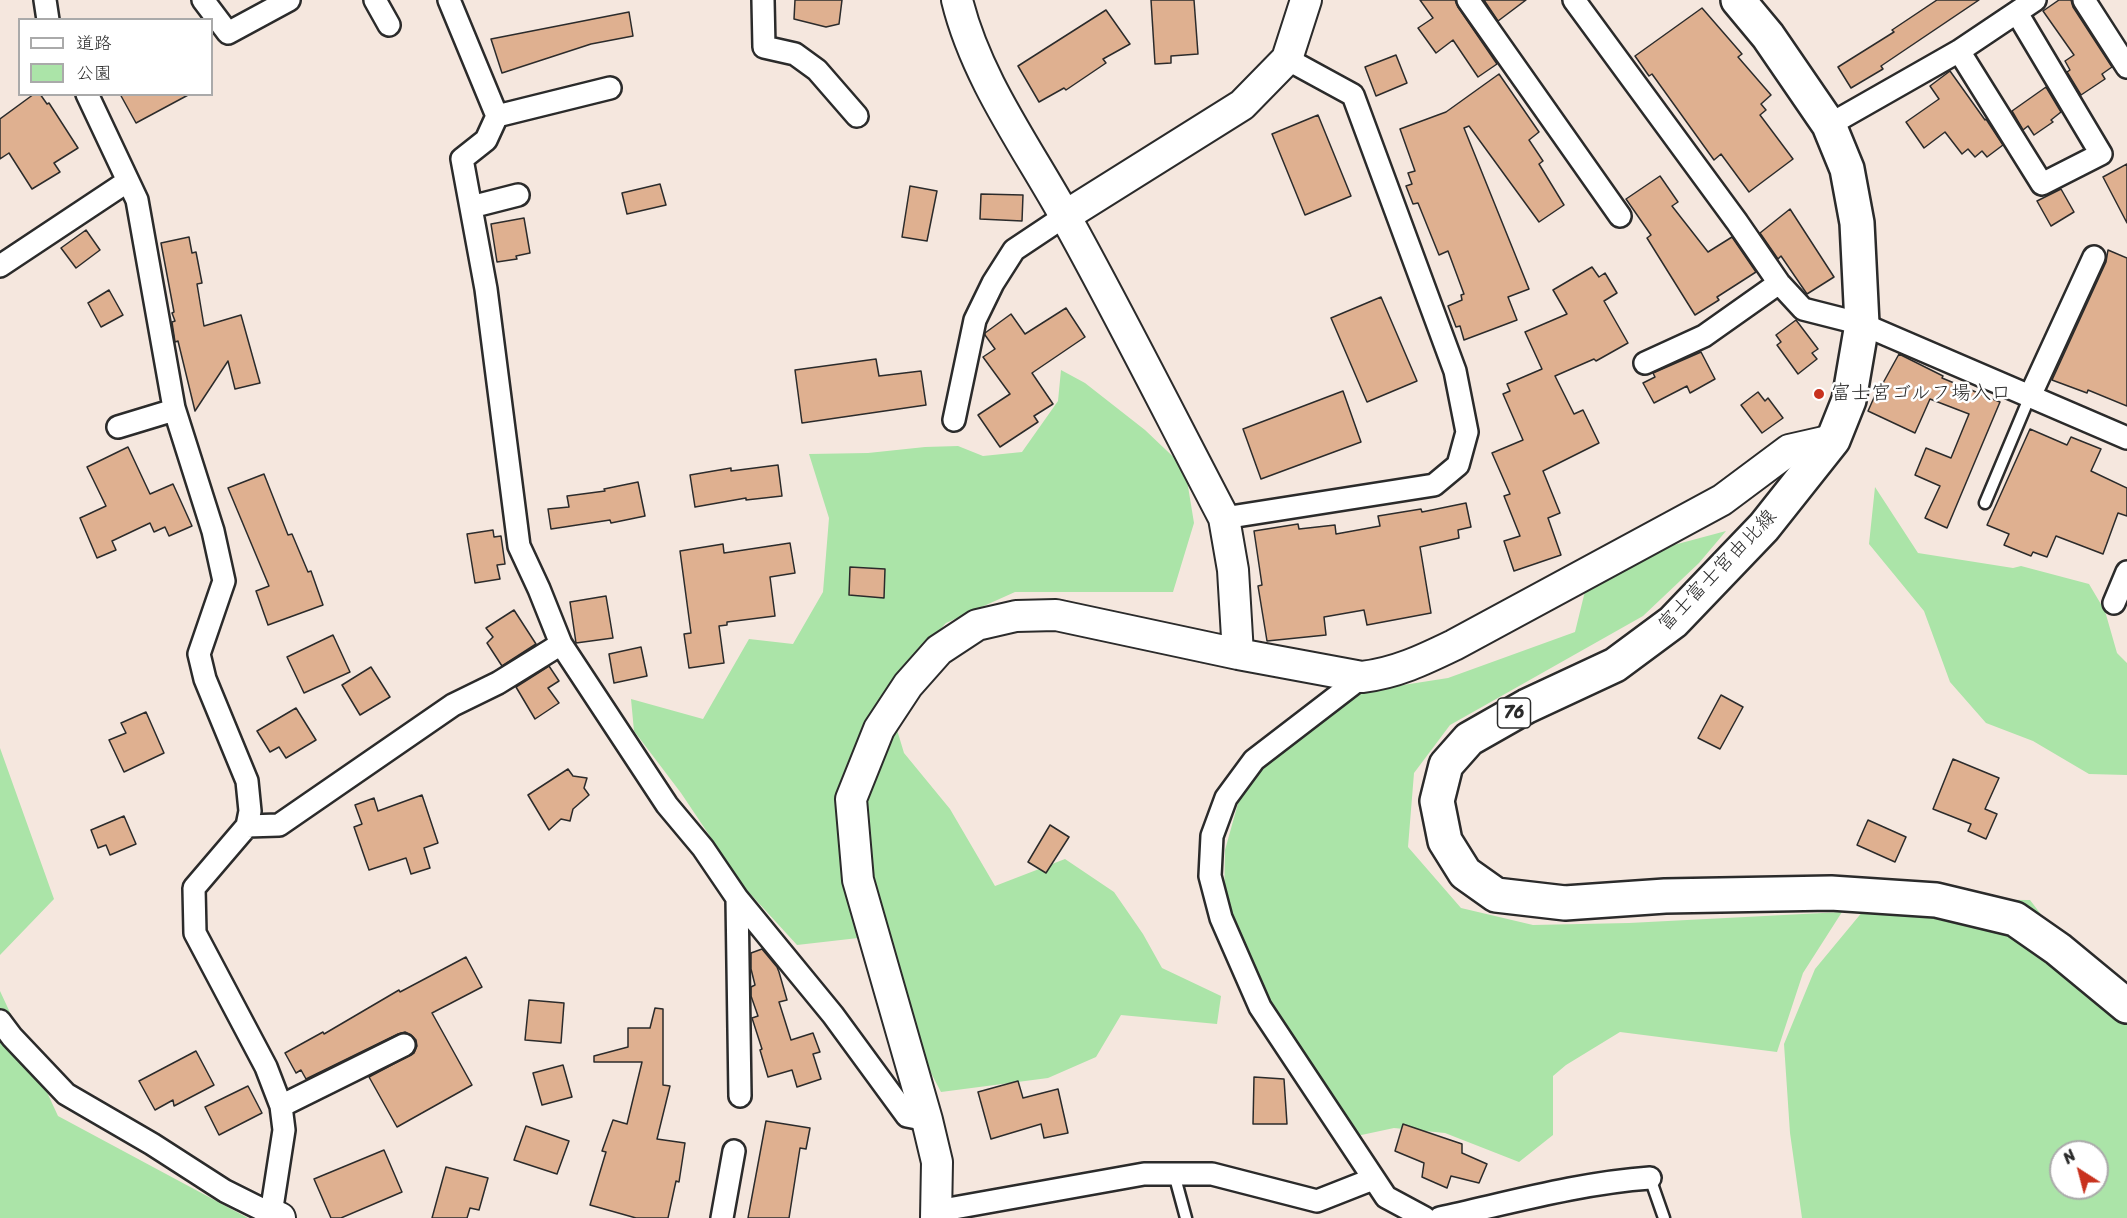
<!DOCTYPE html>
<meta charset="utf-8">
<style>
body{margin:0}
#map{position:relative;width:2127px;height:1218px;overflow:hidden;background:#f5e7de;font-family:Sriracha,"Klee One",sans-serif}
canvas{display:block}
.legend{position:absolute;left:18px;top:18px;width:195px;height:78px;box-sizing:border-box;background:#fff;border:2px solid #aaa;margin:0;padding:8px 10px;list-style:none;font-size:18px;color:#2b2b2b}
.legend li{display:flex;align-items:center;gap:12px;height:30px}
.legend b{width:30px;border:2px solid #aaa}
.north{position:absolute;left:2049px;top:1140px;width:60px;height:60px;box-sizing:border-box;background:#fff;border:2px solid #aaa;border-radius:50%;rotate:324deg;font-size:16px;font-weight:700;line-height:24px;text-align:center;color:#2b2b2b}
.north::after{content:'';display:block;margin:auto;width:21px;height:27px;background:#c8321e;clip-path:polygon(50% 0,100% 100%,50% 72%,0 100%)}
</style>
<div id="map">
<canvas width="2127" height="1218"></canvas>
<ul class="legend">
<li><b style="height:8px;background:#fff"></b>道路</li>
<li><b style="height:16px;background:#abe4a8"></b>公園</li>
</ul>
<div class="north">N</div>
</div>
<script>
const ctx = document.querySelector('canvas').getContext('2d');
ctx.lineJoin = 'round';
function paint(path, color) { ctx.fillStyle = color; ctx.fill(path, 'evenodd'); }
function trace(path, color, width, dash) { ctx.strokeStyle = color; ctx.lineWidth = width; ctx.lineCap = dash ? 'butt' : 'round'; ctx.setLineDash(dash || []); ctx.stroke(path); }
function drawText(font, color, halo, rows, align = 'center') {
  ctx.font = font + ' Sriracha,"Klee One",sans-serif'; ctx.lineWidth = 5; ctx.setLineDash([]); ctx.textBaseline = 'middle'; ctx.strokeStyle = halo; ctx.fillStyle = color; for (const [text, x, y, turn = 0] of rows) {
    ctx.save(); ctx.translate(x, y); ctx.rotate((+turn || 0) * Math.PI / 180); ctx.textAlign = isNaN(turn) ? turn : align; if (halo) ctx.strokeText(text, 0, 0); ctx.fillText(text, 0, 0); ctx.restore();
  }
}
paint(new Path2D(`
 M 1061,370 L 1085,383 L 1145,430 L 1185,468 L 1194,523 L 1173,592 L 1015,592 L 946,623 L 885,690 L 904,753 L 950,809 L 995,886 L 1065,859 L 1114,892 L 1143,934 L 1162,968 L 1221,996 L 1217,1024 L 1121,1015 L 1096,1057 L 1048,1078 L 941,1092 L 913,1039 L 867,937 L 797,945 L 744,887 L 681,793 L 634,731 L 631,699 L 703,719 L 749,639 L 793,644 L 823,592 L 829,518 L 809,454 L 868,453 L 925,447 L 958,446 L 983,456 L 1022,452 L 1058,401 Z
 M 1875,487 L 1918,553 L 2013,568 L 2021,566 L 2089,584 L 2105,611 L 2117,653 L 2127,663 L 2127,775 L 2089,774 L 2033,741 L 1986,723 L 1950,682 L 1924,611 L 1869,544 Z
 M 1726,531 L 1699,563 L 1643,616 L 1450,725 L 1414,773 L 1408,847 L 1461,908 L 1533,925 L 1629,923 L 1842,912 L 1803,973 L 1777,1052 L 1620,1032 L 1566,1065 L 1553,1076 L 1553,1135 L 1519,1162 L 1445,1133 L 1394,1128 L 1352,1137 L 1298,1056 L 1261,989 L 1224,906 L 1225,850 L 1242,789 L 1287,740 L 1352,693 L 1448,678 L 1575,632 L 1587,583 L 1655,550 Z
 M 0,748 L 54,899 L 0,955 Z
 M 1873,899 L 2030,900 L 2084,971 L 2127,985 L 2127,1218 L 1802,1218 L 1790,1133 L 1784,1044 L 1815,969 ZM 2061,1152 L 2097,1152 L 2097,1188 L 2061,1188 Z
 M 0,991 L 58,1116 L 248,1218 L 0,1218 Z`), '#abe4a8');
const building = new Path2D(`
 M 795,0 L 842,0 L 839,24 L 826,27 L 794,19 Z
 M 1151,0 L 1194,0 L 1198,54 L 1171,56 L 1171,63 L 1155,64 Z
 M 1420,0 L 1455,0 L 1458,7 L 1497,64 L 1478,77 L 1453,40 L 1436,53 L 1418,28 L 1433,18 Z
 M 1484,0 L 1526,0 L 1498,21 Z
 M 1937,0 L 1979,0 L 1881,66 L 1883,69 L 1851,88 L 1838,67 L 1894,32 L 1892,30 Z
 M 2059,0 L 2071,0 L 2073,7 L 2112,67 L 2102,74 L 2105,79 L 2081,95 L 2067,72 L 2070,70 L 2065,61 L 2074,55 L 2043,11 Z
 M 1702,8 L 1742,54 L 1738,57 L 1771,95 L 1761,104 L 1766,110 L 1760,115 L 1793,159 L 1749,192 L 1721,154 L 1714,160 L 1652,74 L 1649,76 L 1635,56 Z
 M 1106,10 L 1130,44 L 1103,59 L 1106,63 L 1066,90 L 1064,88 L 1039,102 L 1018,66 Z
 M 629,12 L 633,36 L 591,44 L 502,73 L 491,39 Z
 M 1396,55 L 1407,83 L 1376,96 L 1365,67 Z
 M 1950,71 L 1985,120 L 1986,119 L 2003,145 L 1987,157 L 1982,151 L 1975,157 L 1968,149 L 1962,154 L 1945,132 L 1924,148 L 1906,122 L 1939,99 L 1930,86 Z
 M 1499,74 L 1539,132 L 1529,140 L 1543,161 L 1539,164 L 1564,205 L 1539,222 L 1469,126 L 1464,128 L 1529,289 L 1508,297 L 1517,320 L 1464,340 L 1460,326 L 1456,327 L 1448,306 L 1462,300 L 1461,295 L 1464,294 L 1448,251 L 1439,255 L 1418,203 L 1413,204 L 1406,186 L 1412,184 L 1408,173 L 1415,171 L 1400,129 L 1446,112 Z
 M 2046,87 L 2061,112 L 2051,120 L 2053,122 L 2034,135 L 2028,126 L 2023,130 L 2012,111 Z
 M 34,94 L 40,94 L 47,104 L 49,103 L 78,148 L 54,163 L 60,172 L 32,189 L 9,153 L 0,159 L 0,119 Z
 M 120,94 L 190,94 L 136,123 Z
 M 1318,115 L 1351,196 L 1305,215 L 1272,134 Z
 M 2127,164 L 2127,223 L 2103,177 Z
 M 1660,176 L 1678,202 L 1672,206 L 1708,252 L 1732,237 L 1756,272 L 1717,297 L 1719,300 L 1695,315 L 1647,238 L 1651,235 L 1626,199 Z
 M 660,184 L 666,205 L 627,214 L 622,193 Z
 M 910,186 L 937,191 L 927,241 L 902,237 Z
 M 2061,189 L 2074,212 L 2051,226 L 2037,201 Z
 M 981,194 L 1023,195 L 1022,221 L 980,219 Z
 M 1790,209 L 1834,277 L 1807,294 L 1781,256 L 1778,259 L 1760,233 Z
 M 524,218 L 530,253 L 516,256 L 517,259 L 497,262 L 491,224 Z
 M 86,230 L 100,250 L 76,268 L 61,248 Z
 M 189,237 L 192,253 L 196,252 L 202,283 L 197,284 L 204,326 L 241,315 L 260,383 L 235,389 L 228,361 L 195,411 L 178,341 L 175,342 L 172,322 L 175,321 L 172,313 L 174,312 L 161,243 Z
 M 2108,250 L 2127,258 L 2127,406 L 2088,390 L 2087,393 L 2052,380 L 2106,262 Z
 M 1592,267 L 1599,277 L 1605,273 L 1617,293 L 1604,301 L 1628,343 L 1596,361 L 1594,359 L 1555,376 L 1574,414 L 1583,410 L 1599,443 L 1543,471 L 1560,513 L 1548,518 L 1561,555 L 1514,571 L 1504,541 L 1520,536 L 1504,496 L 1510,494 L 1492,453 L 1523,440 L 1503,394 L 1510,391 L 1507,384 L 1542,369 L 1525,332 L 1567,314 L 1553,290 Z
 M 109,290 L 123,315 L 101,327 L 88,303 Z
 M 1381,297 L 1417,381 L 1367,402 L 1331,318 Z
 M 1066,308 L 1085,337 L 1032,373 L 1053,404 L 1034,416 L 1038,422 L 1000,447 L 978,415 L 1010,394 L 983,357 L 995,349 L 985,335 L 985,333 L 1011,314 L 1025,334 Z
 M 1796,320 L 1818,349 L 1812,353 L 1817,359 L 1798,374 L 1777,345 L 1781,342 L 1776,335 Z
 M 1701,352 L 1715,379 L 1690,393 L 1687,386 L 1654,403 L 1643,383 L 1655,377 L 1653,373 Z
 M 1899,354 L 1943,376 L 1942,378 L 2000,402 L 1947,528 L 1925,518 L 1940,486 L 1915,475 L 1926,448 L 1951,458 L 1969,414 L 1930,399 L 1915,433 L 1868,411 L 1881,382 L 1883,383 Z
 M 876,359 L 879,376 L 921,371 L 926,405 L 802,423 L 795,370 Z
 M 1343,391 L 1361,442 L 1261,479 L 1243,429 Z
 M 1758,392 L 1765,401 L 1768,398 L 1783,418 L 1762,433 L 1741,405 Z
 M 2030,429 L 2067,445 L 2071,437 L 2101,449 L 2091,471 L 2127,488 L 2127,516 L 2118,513 L 2103,554 L 2056,536 L 2047,557 L 2033,552 L 2031,556 L 2004,545 L 2009,534 L 1987,525 Z
 M 128,447 L 150,494 L 173,484 L 192,526 L 169,536 L 165,527 L 154,532 L 150,523 L 112,541 L 116,550 L 97,558 L 80,518 L 106,506 L 87,467 Z
 M 778,465 L 782,496 L 746,500 L 746,498 L 695,507 L 690,475 L 731,468 L 731,471 Z
 M 264,474 L 288,535 L 292,534 L 308,572 L 311,571 L 323,605 L 268,625 L 256,591 L 269,586 L 228,488 Z
 M 638,482 L 645,516 L 611,523 L 610,520 L 551,529 L 548,509 L 569,507 L 567,496 L 605,491 L 604,489 Z
 M 1466,503 L 1471,527 L 1458,530 L 1459,538 L 1420,547 L 1431,613 L 1367,625 L 1364,610 L 1324,617 L 1326,635 L 1267,641 L 1258,586 L 1262,585 L 1254,531 L 1298,524 L 1299,529 L 1335,525 L 1336,534 L 1380,526 L 1378,516 L 1421,509 L 1422,512 Z
 M 493,530 L 494,537 L 501,536 L 505,564 L 497,565 L 500,579 L 475,583 L 467,534 Z
 M 790,543 L 795,573 L 770,577 L 775,616 L 727,622 L 727,625 L 719,626 L 724,663 L 689,668 L 684,634 L 691,633 L 680,551 L 723,544 L 724,553 Z
 M 850,567 L 885,569 L 884,598 L 849,595 Z
 M 606,596 L 613,638 L 576,643 L 570,602 Z
 M 514,610 L 536,644 L 502,666 L 487,643 L 493,637 L 486,628 Z
 M 333,635 L 350,672 L 304,693 L 287,657 Z
 M 641,647 L 647,676 L 614,683 L 609,654 Z
 M 549,666 L 559,681 L 548,688 L 559,703 L 535,719 L 516,687 Z
 M 371,667 L 390,697 L 360,715 L 342,685 Z
 M 1721,695 L 1743,707 L 1720,749 L 1698,738 Z
 M 296,708 L 316,740 L 286,758 L 279,747 L 270,752 L 257,731 Z
 M 146,712 L 164,753 L 124,772 L 109,740 L 126,733 L 121,723 Z
 M 1953,759 L 1999,778 L 1985,809 L 1997,814 L 1986,839 L 1968,831 L 1971,824 L 1933,809 Z
 M 568,769 L 573,776 L 587,778 L 584,788 L 589,795 L 573,809 L 570,821 L 561,819 L 549,830 L 528,795 Z
 M 422,795 L 438,843 L 424,848 L 430,868 L 411,874 L 406,858 L 369,870 L 354,827 L 362,824 L 355,805 L 374,798 L 378,811 Z
 M 124,816 L 136,844 L 110,855 L 106,845 L 98,848 L 91,830 Z
 M 1868,820 L 1906,837 L 1895,862 L 1857,845 Z
 M 1050,825 L 1069,837 L 1046,873 L 1028,862 Z
 M 762,949 L 777,967 L 779,972 L 787,1000 L 779,1002 L 791,1040 L 813,1033 L 820,1052 L 813,1054 L 821,1079 L 797,1087 L 792,1070 L 768,1077 L 760,1050 L 762,1049 L 752,1018 L 758,1016 L 751,996 L 751,987 L 755,985 L 751,969 L 751,953 Z
 M 466,957 L 482,987 L 432,1013 L 472,1085 L 397,1127 L 369,1077 L 414,1053 L 417,1046 L 416,1040 L 411,1035 L 405,1032 L 398,1034 L 306,1079 L 301,1070 L 296,1073 L 285,1053 L 323,1032 L 324,1034 L 399,990 L 400,992 Z
 M 529,1000 L 564,1003 L 561,1043 L 525,1040 Z
 M 655,1008 L 663,1009 L 663,1085 L 670,1086 L 657,1139 L 685,1143 L 679,1182 L 676,1181 L 668,1218 L 636,1218 L 590,1205 L 606,1152 L 602,1151 L 613,1120 L 627,1124 L 642,1062 L 594,1062 L 594,1056 L 628,1047 L 628,1028 L 650,1028 Z
 M 196,1051 L 214,1085 L 174,1106 L 173,1100 L 155,1110 L 139,1081 Z
 M 563,1065 L 572,1097 L 542,1105 L 533,1073 Z
 M 1254,1077 L 1284,1079 L 1287,1124 L 1253,1124 Z
 M 1018,1081 L 1023,1098 L 1058,1089 L 1068,1133 L 1044,1138 L 1041,1124 L 991,1139 L 978,1092 Z
 M 248,1086 L 262,1113 L 219,1135 L 205,1107 Z
 M 766,1121 L 810,1128 L 806,1149 L 800,1148 L 789,1218 L 748,1218 Z
 M 1403,1124 L 1462,1144 L 1462,1153 L 1487,1164 L 1479,1183 L 1451,1176 L 1447,1188 L 1422,1177 L 1424,1163 L 1395,1151 Z
 M 526,1126 L 569,1141 L 557,1174 L 514,1160 Z
 M 384,1150 L 402,1192 L 341,1218 L 331,1218 L 314,1179 Z
 M 446,1167 L 488,1178 L 479,1210 L 470,1208 L 467,1218 L 432,1218 Z`);
paint(building, '#dfb090');
trace(building, '#2b2b2b', 1.5);
const lane = new Path2D(`
 M 1985,503 L 2030,396
 M 1174,1174 L 1186,1218
 M 1650,1178 L 1664,1218`);
const street = new Path2D(`
 M 45,0 L 48,20
 M 203,0 L 228,33 L 289,0
 M 375,0 L 389,25
 M 449,0 L 497,116 L 486,140 L 462,159 L 486,289 L 519,546 L 539,589 L 561,644 L 667,805 L 703,848 L 737,898
 M 763,0 L 764,47 L 795,54 L 817,70 L 857,116
 M 1468,0 L 1620,216
 M 1574,0 L 1737,222 L 1779,283 L 1803,309 L 1862,324 L 2127,438
 M 2084,0 L 2127,67
 M 1959,51 L 2042,184 L 2101,154 L 2017,13
 M 497,116 L 610,88
 M 1829,125 L 1959,51 L 2035,0
 M 471,207 L 518,195
 M 0,266 L 128,181
 M 1645,363 L 1704,336 L 1779,283
 M 2030,396 L 2094,257
 M 954,420 L 975,320 L 993,283 L 1014,250 L 1065,216
 M 118,427 L 174,410
 M 1224,518 L 1434,485 L 1458,465 L 1467,432 L 1455,371 L 1353,95 L 1287,59
 M 2114,603 L 2127,572
 M 1362,677 L 1254,760 L 1226,798 L 1212,836 L 1210,876 L 1221,918 L 1260,1007 L 1386,1197 L 1425,1218
 M 247,826 L 279,825 L 453,705 L 498,683 L 561,644
 M 0,1021 L 12,1037 L 66,1094 L 152,1144 L 225,1191 L 271,1214 L 284,1130 L 281,1106 L 266,1067 L 195,933 L 194,888 L 247,826 L 250,811 L 247,781 L 205,679 L 199,654 L 224,581 L 213,531 L 174,408 L 137,200 L 87,94
 M 740,1096 L 737,898 L 833,1015 L 907,1116 L 927,1120
 M 281,1106 L 404,1045
 M 937,1211 L 1144,1174 L 1212,1174 L 1317,1201 L 1373,1179
 M 722,1218 L 734,1151
 M 1440,1218 C 1509,1203 1579,1183 1650,1178`);
const secondary = new Path2D(`
 M 957,0 C 976,78 1026,146 1065,216 C 1120,315 1171,417 1224,518 L 1233,570 L 1238,654
 M 1065,216 L 1242,105 L 1287,59 L 1306,0
 M 271,1214 L 280,1218
 M 936,1218 L 937,1162 L 927,1120 L 858,880 L 851,799 L 879,729 L 908,685 L 939,650 L 977,625 L 1016,616 L 1056,615 L 1238,654 L 1362,677 C 1396,673 1423,660 1454,645 L 1722,500 L 1789,450 L 1833,440`);
const primary = new Path2D(`
 M 1738,0 L 1768,36 L 1829,125 L 1847,169 L 1857,223 L 1862,324 L 1849,400 L 1833,440 L 1764,527 L 1673,622 L 1615,665 L 1527,706 L 1469,739 L 1446,765 L 1437,801 L 1445,841 L 1465,873 L 1496,895 L 1565,903 L 1665,896 L 1831,893 L 1936,900 L 2015,919 L 2058,949 L 2127,1006`);
trace(lane, '#2b2b2b', 15);
trace(street, '#2b2b2b', 26);
trace(secondary, '#2b2b2b', 34);
trace(primary, '#2b2b2b', 38);
trace(lane, '#fff', 10);
trace(street, '#fff', 21);
trace(secondary, '#fff', 30);
trace(primary, '#fff', 33);
for (const [x, y, r, color] of [
 [1819,394,6,"#c8321e"]
]) { const dot = new Path2D(); dot.arc(x, y, r, 0, 2 * Math.PI); ctx.fillStyle = color; ctx.fill(dot); trace(dot, '#fff', 2); }
for (const [x, y, w] of [
 [1514,713,33]
]) { const box = new Path2D(); box.roundRect(x - w / 2, y - 15, w, 30, 4.5); ctx.fillStyle = '#fff'; ctx.fill(box); trace(box, '#2b2b2b', 1.5); }
drawText('bold 18px', '#2b2b2b', null, [
 ["76",1514,713]
]);
drawText('20px', '#2b2b2b', '#fff', [
 ["富士宮ゴルフ場入口",1831,394]
], 'left');
drawText('20px', '#2b2b2b', '#fff', [
 ["富士富士宮由比線",1718,571,-46]
]);
</script>
